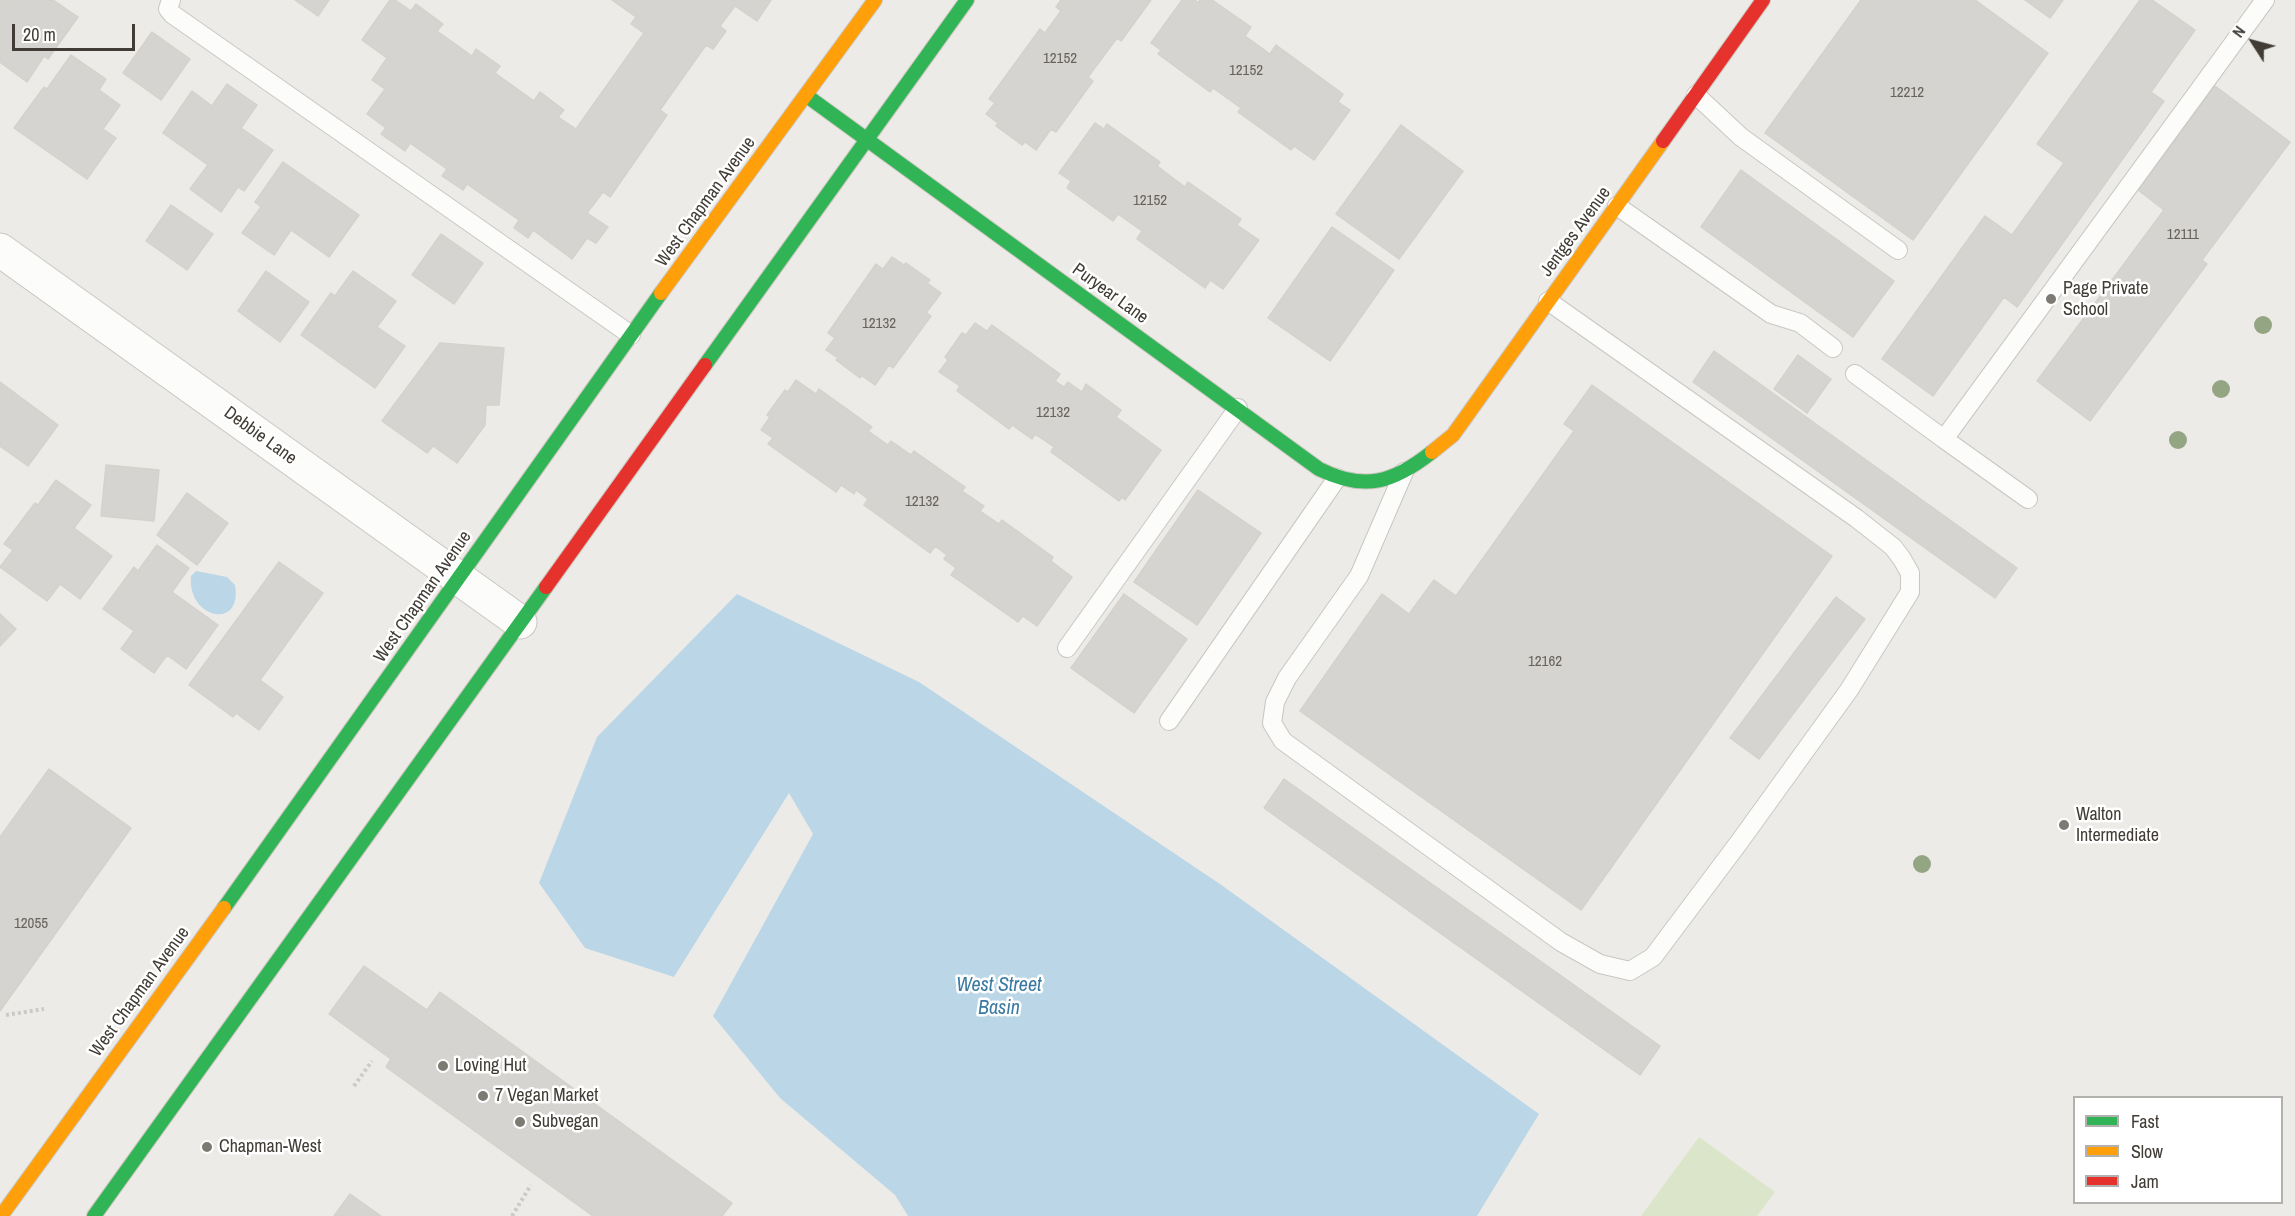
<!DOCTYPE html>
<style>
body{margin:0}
#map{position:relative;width:2295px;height:1216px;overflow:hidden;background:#edebe7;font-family:"Archivo Narrow",sans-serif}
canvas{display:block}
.legend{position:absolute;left:2073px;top:1096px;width:210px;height:108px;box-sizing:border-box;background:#fff;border:2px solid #b3b1ae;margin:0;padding:8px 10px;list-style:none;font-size:18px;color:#413c35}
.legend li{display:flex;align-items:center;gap:12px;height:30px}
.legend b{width:30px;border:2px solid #b3b1ae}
.north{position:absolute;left:2223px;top:12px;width:60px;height:60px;-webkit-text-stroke:4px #fff;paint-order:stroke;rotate:306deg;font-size:16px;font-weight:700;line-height:24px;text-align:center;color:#413c35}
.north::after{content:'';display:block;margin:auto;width:21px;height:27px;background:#413c35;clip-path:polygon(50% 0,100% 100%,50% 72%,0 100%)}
.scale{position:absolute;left:12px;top:24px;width:123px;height:27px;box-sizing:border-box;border:3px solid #413c35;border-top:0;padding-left:8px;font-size:18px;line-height:21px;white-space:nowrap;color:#413c35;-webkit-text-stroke:4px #fff;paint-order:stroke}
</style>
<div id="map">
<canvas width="2295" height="1216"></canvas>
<ul class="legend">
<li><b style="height:8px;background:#30b455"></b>Fast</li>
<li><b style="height:8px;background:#ff9f0a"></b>Slow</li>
<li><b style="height:8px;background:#e5322d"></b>Jam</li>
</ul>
<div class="north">N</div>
<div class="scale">20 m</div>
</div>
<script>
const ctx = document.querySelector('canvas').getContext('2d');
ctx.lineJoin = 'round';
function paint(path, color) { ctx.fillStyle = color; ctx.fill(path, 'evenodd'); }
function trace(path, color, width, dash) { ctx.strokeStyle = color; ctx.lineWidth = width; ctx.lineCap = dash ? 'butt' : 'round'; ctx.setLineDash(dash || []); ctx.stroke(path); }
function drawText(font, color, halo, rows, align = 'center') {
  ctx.font = font + ' "Archivo Narrow",sans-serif'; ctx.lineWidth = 5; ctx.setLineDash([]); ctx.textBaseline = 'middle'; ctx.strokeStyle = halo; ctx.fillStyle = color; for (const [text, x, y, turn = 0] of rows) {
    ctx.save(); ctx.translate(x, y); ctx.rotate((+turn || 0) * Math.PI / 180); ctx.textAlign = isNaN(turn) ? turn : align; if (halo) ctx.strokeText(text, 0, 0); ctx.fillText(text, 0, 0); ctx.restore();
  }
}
paint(new Path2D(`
 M 1699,1137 L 1775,1192 L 1757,1216 L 1641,1216 Z`), '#dbe5c9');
paint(new Path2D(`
 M 196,571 L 227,577 L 235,585 C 243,631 187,619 191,576 Z
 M 737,594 L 919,682 L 1220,884 L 1539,1114 L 1477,1216 L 908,1216 L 895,1195 L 780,1098 L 713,1016 L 813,834 L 789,793 L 674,977 L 585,948 L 539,883 L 597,737 Z`), '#bbd7e7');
const building = new Path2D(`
 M 0,0 L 53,0 L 78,17 L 48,59 L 44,56 L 27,82 L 0,62 Z
 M 295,0 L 329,0 L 318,16 Z
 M 390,0 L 395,0 L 411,11 L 416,4 L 443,24 L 437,31 L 472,56 L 476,49 L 500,66 L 495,73 L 534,101 L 540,92 L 564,110 L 558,117 L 576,129 L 644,33 L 631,24 L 636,17 L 612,0 L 771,0 L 757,21 L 735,6 L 720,26 L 726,31 L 713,49 L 706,45 L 660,110 L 667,115 L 610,197 L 603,192 L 587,213 L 608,227 L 596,243 L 587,238 L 572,259 L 533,230 L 528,238 L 514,228 L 519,220 L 467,184 L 463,190 L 442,176 L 447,169 L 410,143 L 405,151 L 381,134 L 386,128 L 367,114 L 385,89 L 372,80 L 387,58 L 362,40 Z
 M 1061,0 L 1151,0 L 1121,41 L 1117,38 L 1088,77 L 1093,81 L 1056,132 L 1051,129 L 1036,150 L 1025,142 L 1022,145 L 996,126 L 998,123 L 986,114 L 995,103 L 989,99 L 1040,29 L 1045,33 L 1061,11 L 1056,7 Z
 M 1182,0 L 1195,0 L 1198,3 L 1200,0 L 1212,0 L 1251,27 L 1245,36 L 1270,54 L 1276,45 L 1343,94 L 1338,102 L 1350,110 L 1314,160 L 1294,146 L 1291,150 L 1238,112 L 1241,108 L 1213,88 L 1210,92 L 1158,54 L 1161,50 L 1151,43 Z
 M 1861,0 L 1975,0 L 2048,53 L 1913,240 L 1765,133 Z
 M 2025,0 L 2063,0 L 2050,18 Z
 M 2140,0 L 2152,0 L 2195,30 L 2151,92 L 2164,101 L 2017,307 L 2004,297 L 1933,396 L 1882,359 L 1985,216 L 2012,235 L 2064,163 L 2037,144 Z
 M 152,32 L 190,59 L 161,100 L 123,73 Z
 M 71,55 L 106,79 L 99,90 L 120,105 L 103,129 L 116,138 L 87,179 L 14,128 L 44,87 L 47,89 Z
 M 227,84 L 257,105 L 241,128 L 273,150 L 244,191 L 238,187 L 221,212 L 190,189 L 208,165 L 163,133 L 192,91 L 212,106 Z
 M 2215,86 L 2290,142 L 2202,260 L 2207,264 L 2090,421 L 2037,381 L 2164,210 L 2138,190 Z
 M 1095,123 L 1104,129 L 1107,124 L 1160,162 L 1157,166 L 1185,187 L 1188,182 L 1241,219 L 1237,225 L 1259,240 L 1223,289 L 1210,280 L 1205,288 L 1137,239 L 1142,231 L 1118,214 L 1113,221 L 1067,188 L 1071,181 L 1059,173 Z
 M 1401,125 L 1463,171 L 1399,259 L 1336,214 Z
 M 283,162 L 359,215 L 329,257 L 291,230 L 274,255 L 242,233 L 261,207 L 255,202 Z
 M 1741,170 L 1894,281 L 1853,337 L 1701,227 Z
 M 171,205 L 213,234 L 187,270 L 146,241 Z
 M 1332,227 L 1394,270 L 1330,361 L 1268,318 Z
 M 441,234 L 483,263 L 454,304 L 412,275 Z
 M 892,257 L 904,265 L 906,263 L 930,280 L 927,283 L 941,293 L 926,313 L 931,316 L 893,368 L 889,365 L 875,385 L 861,375 L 860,378 L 836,360 L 838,358 L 826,350 L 835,338 L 828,333 L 876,264 L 883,269 Z
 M 266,271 L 309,302 L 280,342 L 238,311 Z
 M 353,271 L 396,301 L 377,327 L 405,346 L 375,388 L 301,335 L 331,293 L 335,296 Z
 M 975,323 L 987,331 L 992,325 L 1060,374 L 1055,381 L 1064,387 L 1068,382 L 1082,392 L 1086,384 L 1121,410 L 1116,417 L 1161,450 L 1125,500 L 1122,497 L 1119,501 L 1051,452 L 1054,447 L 1035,434 L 1032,439 L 1012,425 L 1009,429 L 957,391 L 960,386 L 939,372 L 948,360 L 945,357 L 962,333 L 966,335 Z
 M 440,343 L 504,348 L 499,405 L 486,405 L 485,425 L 457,463 L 433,446 L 427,453 L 382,421 Z
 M 1714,351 L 2017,568 L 1995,598 L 1693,382 Z
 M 1798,355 L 1831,379 L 1807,413 L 1774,389 Z
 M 796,380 L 816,394 L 819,389 L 872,427 L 868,431 L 888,445 L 891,441 L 911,455 L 914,451 L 965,487 L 962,491 L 984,506 L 980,511 L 999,524 L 1002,520 L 1053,557 L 1051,561 L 1072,577 L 1037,626 L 1023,616 L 1018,622 L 951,575 L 956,568 L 944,559 L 947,555 L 935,546 L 930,553 L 864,505 L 868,499 L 856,490 L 854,494 L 841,485 L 836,492 L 768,444 L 773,438 L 761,430 L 770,417 L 767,415 L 785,390 L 788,392 Z
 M 0,382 L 58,425 L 28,466 L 0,446 Z
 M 1592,385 L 1832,556 L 1581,910 L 1300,711 L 1382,594 L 1409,614 L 1434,580 L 1456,596 L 1574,431 L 1564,424 Z
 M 106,465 L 159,470 L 154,521 L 101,516 Z
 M 56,480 L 91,505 L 74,528 L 112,556 L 80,599 L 60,584 L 47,601 L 0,567 L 13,550 L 4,544 L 35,503 L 38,505 Z
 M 1198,490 L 1261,533 L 1197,625 L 1134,582 Z
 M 187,493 L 228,523 L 197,565 L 157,535 Z
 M 157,545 L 189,568 L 172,592 L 218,625 L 186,669 L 167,655 L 154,673 L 121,649 L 134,631 L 103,609 L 134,567 L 138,571 Z
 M 279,562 L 323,593 L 260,680 L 283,697 L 259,730 L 236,713 L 233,717 L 189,685 Z
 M 1124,594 L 1187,639 L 1134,713 L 1071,668 Z
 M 1836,597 L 1865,619 L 1759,759 L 1730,738 Z
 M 0,614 L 16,629 L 0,646 Z
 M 49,769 L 131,828 L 0,1011 L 0,837 Z
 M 1284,779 L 1660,1046 L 1640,1075 L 1264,808 Z
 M 364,966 L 427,1010 L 440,992 L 732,1203 L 722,1216 L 593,1216 L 386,1067 L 391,1059 L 329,1014 Z
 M 350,1194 L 381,1216 L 334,1216 Z`);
paint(building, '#d6d4d0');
trace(building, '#d5d2cd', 1.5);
const lane = new Path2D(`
 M 171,0 L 168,9 L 172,14 L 631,335
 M 1696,95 L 1741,137 L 1898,250
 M 1617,206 L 1771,314 L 1800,323 L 1833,348
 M 1855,374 L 1944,439
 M 1404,472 L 1359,576 L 1287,678 L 1275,702 L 1272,723 L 1283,741 L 1561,942 L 1600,964 L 1630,971 L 1653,957 L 1740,841 L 1849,690 L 1910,592 L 1910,573 L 1902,559 L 1893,547 L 1856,518 L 1548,301
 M 2028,499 L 1944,439 L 2265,0
 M 1067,648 L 1238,408
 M 1169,721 L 1337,478`);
const street = new Path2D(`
 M 0,250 L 520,622`);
const fast = new Path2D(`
 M 807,96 L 1319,469 C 1365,492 1394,482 1432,452
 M 705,365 L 967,0
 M 224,908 L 661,293
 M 94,1216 L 546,587`);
const slow = new Path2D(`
 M 661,293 L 875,0
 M 1432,452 L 1453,435 L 1663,141
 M 1,1216 L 224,908`);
const jam = new Path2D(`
 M 1663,141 L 1763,0
 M 546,587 L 705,365`);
trace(lane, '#c9c7c3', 20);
trace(street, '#c9c7c3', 35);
trace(fast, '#cbc7bf', 16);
trace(slow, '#cbc7bf', 16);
trace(jam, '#cbc7bf', 16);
trace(new Path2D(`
 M 6,1015 L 44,1009
 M 354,1086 L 372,1061
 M 512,1216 L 531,1185`), '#cbcac6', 4, [3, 3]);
trace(lane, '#fcfcfb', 18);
trace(street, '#fcfcfb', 33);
trace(fast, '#30b455', 14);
trace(slow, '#ff9f0a', 14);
trace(jam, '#e5322d', 14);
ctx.fillStyle = '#93a582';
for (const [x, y] of [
 [2263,325],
 [2221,389],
 [2178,440],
 [1922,864]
]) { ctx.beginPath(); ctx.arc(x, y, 9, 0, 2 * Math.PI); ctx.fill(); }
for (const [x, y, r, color] of [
 [2051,299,6,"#7d7973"],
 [2064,825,6,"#7d7973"],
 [443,1066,6,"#7d7973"],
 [483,1096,6,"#7d7973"],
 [520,1122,6,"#7d7973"],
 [207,1147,6,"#7d7973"]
]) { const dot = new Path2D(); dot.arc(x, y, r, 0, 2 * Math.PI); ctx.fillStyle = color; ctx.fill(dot); trace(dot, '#fff', 2); }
drawText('15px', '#67635c', null, [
 ["12152",1060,59],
 ["12152",1246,71],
 ["12212",1907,93],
 ["12152",1150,201],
 ["12111",2183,235],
 ["12132",879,324],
 ["12132",1053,413],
 ["12132",922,502],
 ["12162",1545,662],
 ["12055",31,924]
]);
drawText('18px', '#413c35', '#fff', [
 ["West Chapman Avenue",706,202,-54],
 ["Jentges Avenue",1576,232,-54],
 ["Puryear Lane",1110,294,36],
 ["Debbie Lane",260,436,36],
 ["West Chapman Avenue",423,597,-55],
 ["West Chapman Avenue",140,992,-54]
]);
drawText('18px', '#413c35', '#fff', [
 ["Page Private",2063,289],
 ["School",2063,310],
 ["Walton",2076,815],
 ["Intermediate",2076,836],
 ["Loving Hut",455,1066],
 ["7 Vegan Market",495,1096],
 ["Subvegan",532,1122],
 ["Chapman-West",219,1147]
], 'left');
drawText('italic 20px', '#3a7aa0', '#fff', [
 ["West Street",999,986],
 ["Basin",999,1009]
]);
</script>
